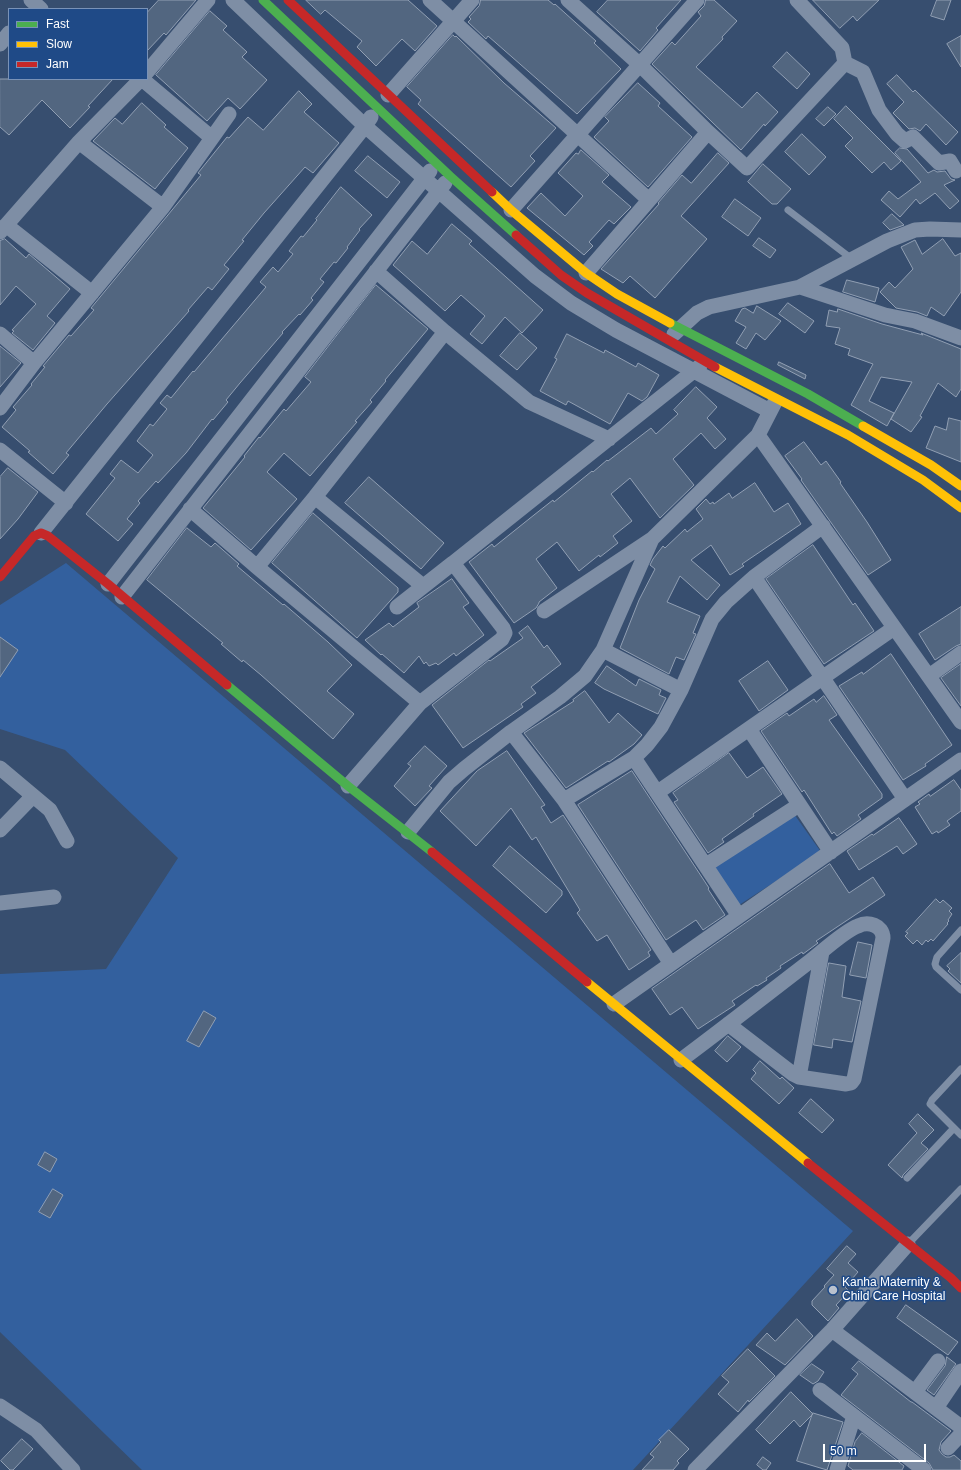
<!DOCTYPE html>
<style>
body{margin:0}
#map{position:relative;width:961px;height:1470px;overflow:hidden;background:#374e6f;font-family:Arial,sans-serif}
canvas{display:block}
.legend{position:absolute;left:8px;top:8px;width:140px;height:72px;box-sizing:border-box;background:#1f4a87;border:1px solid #7992b7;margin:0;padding:5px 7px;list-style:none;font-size:12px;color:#fff}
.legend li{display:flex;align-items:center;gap:8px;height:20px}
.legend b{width:20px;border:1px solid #7992b7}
.scale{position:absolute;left:823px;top:1444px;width:103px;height:18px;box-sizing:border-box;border:2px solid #fff;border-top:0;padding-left:5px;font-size:12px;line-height:14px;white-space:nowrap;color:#fff;-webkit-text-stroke:3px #1f4a87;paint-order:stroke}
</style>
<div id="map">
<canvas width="961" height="1470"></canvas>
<ul class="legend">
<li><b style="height:5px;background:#4caf50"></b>Fast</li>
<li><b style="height:5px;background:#ffc107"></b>Slow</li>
<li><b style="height:5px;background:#c62828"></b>Jam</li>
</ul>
<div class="scale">50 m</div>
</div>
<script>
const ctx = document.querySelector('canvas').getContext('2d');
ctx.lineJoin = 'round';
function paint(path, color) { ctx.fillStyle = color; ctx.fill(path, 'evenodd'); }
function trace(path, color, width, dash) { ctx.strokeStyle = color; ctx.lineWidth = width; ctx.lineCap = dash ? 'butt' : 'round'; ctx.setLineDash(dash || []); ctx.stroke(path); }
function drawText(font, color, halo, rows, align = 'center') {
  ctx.font = font + ' Arial,sans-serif'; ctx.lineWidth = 3; ctx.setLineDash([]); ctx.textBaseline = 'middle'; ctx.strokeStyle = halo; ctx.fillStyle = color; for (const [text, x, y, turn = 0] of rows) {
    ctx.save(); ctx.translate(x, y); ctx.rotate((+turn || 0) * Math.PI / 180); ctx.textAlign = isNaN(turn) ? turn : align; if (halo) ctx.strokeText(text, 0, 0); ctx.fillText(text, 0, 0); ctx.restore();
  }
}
paint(new Path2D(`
 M 66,563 L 853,1231 L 633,1470 L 142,1470 L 0,1332 L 0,974 L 106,969 L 178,858 L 65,750 L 0,729 L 0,605 Z
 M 794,814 L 821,852 L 739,905 L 713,866 Z`), '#33609e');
const building = new Path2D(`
 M 159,0 L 196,0 L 166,35 L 164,33 L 147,51 L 147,13 Z
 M 306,0 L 408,0 L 437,26 L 415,51 L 402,39 L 376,66 L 357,47 L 362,41 L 325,10 L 321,14 Z
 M 481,0 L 548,0 L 554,5 L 555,4 L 596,41 L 594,43 L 621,69 L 577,114 L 488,36 L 486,39 L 468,22 L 471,19 L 469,17 L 479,6 Z
 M 608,0 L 681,0 L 656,28 L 658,30 L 640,51 L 597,12 Z
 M 706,0 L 714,0 L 737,21 L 722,37 L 723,39 L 696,67 L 742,108 L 757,92 L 778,112 L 765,126 L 764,124 L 741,150 L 652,64 L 672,42 L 675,45 L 701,16 L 698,12 L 704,6 Z
 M 813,0 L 879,0 L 857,21 L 853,16 L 840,28 Z
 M 937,0 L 951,0 L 944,20 L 931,16 Z
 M 210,11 L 227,26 L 223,30 L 247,52 L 242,57 L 267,80 L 240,109 L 228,98 L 207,121 L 156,75 Z
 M 453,35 L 455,37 L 456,36 L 504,83 L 556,128 L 530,156 L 535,161 L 511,187 L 418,104 L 421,100 L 407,87 Z
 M 961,36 L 961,67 L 947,44 Z
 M 787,52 L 810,74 L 797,89 L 773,67 Z
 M 897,75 L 913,92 L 915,90 L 958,132 L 946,145 L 926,124 L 920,131 L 915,128 L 909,129 L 893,113 L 904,102 L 887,84 Z
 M 0,79 L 113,79 L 88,106 L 90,107 L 70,128 L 42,100 L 9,135 L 0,127 Z
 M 638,83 L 660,103 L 658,106 L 692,137 L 648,187 L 594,137 L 609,121 L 605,117 Z
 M 299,91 L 312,104 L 304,112 L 339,143 L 313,173 L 305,167 L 264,213 L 242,240 L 244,241 L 224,265 L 229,269 L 212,290 L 208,287 L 188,310 L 189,311 L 107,404 L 66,453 L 69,455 L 53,474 L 28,452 L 30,451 L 2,427 L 16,410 L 13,407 L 32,385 L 31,384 L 45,367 L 43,366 L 69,335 L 71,336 L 94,310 L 91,308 L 201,175 L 198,173 L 227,137 L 229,138 L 248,117 L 263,130 Z
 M 142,103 L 166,125 L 164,127 L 188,148 L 155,189 L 93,141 L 115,118 L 122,124 Z
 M 846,106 L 901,161 L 891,170 L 884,162 L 872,173 L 845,146 L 853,138 L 834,119 Z
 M 828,107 L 836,114 L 824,126 L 816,119 Z
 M 802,134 L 826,157 L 809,175 L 785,152 Z
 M 900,148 L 907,149 L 928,173 L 934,170 L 937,172 L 945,171 L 951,179 L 955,180 L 944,185 L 959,201 L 950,209 L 935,193 L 920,204 L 916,199 L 900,217 L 881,200 L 889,191 L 898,199 L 921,182 L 895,153 Z
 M 581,150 L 609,175 L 602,182 L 631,207 L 614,224 L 609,220 L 589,242 L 593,246 L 584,255 L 527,208 L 541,193 L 565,216 L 583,196 L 558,173 L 576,153 L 578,154 Z
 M 718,153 L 729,163 L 681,216 L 707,239 L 655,298 L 630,276 L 623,283 L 601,269 L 659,204 L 658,203 L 682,175 L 691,183 Z
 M 368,156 L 400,182 L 387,198 L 355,171 Z
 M 763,164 L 791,189 L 777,204 L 772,204 L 748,182 Z
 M 341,187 L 372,215 L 359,229 L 360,230 L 347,247 L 348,248 L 336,263 L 334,262 L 320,279 L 324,282 L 311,298 L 313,300 L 300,315 L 299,314 L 282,332 L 283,333 L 240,383 L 226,400 L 228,402 L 213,420 L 212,419 L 186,453 L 158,483 L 156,481 L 138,501 L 140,503 L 127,519 L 133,524 L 118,541 L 86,514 L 115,478 L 110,474 L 121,460 L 138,473 L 153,455 L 137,441 L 150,424 L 153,426 L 167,409 L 160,403 L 167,395 L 171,398 L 193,371 L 194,372 L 266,287 L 260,282 L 273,267 L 278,272 L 293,254 L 289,251 L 301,236 L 303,237 L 317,220 L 316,219 Z
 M 735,199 L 761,218 L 748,236 L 722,217 Z
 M 892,214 L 904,225 L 890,230 L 883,223 Z
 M 452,224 L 472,241 L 469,244 L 543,310 L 522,333 L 505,317 L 482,344 L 470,334 L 485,316 L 461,295 L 445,311 L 393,265 L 412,241 L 427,254 Z
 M 759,238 L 776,250 L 770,258 L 753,246 Z
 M 5,239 L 26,258 L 29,254 L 70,289 L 47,316 L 55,323 L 33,350 L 12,333 L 14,331 L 12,330 L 36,304 L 16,286 L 0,305 L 0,241 Z
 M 943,239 L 955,256 L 961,253 L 961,292 L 944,316 L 931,307 L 927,316 L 917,312 L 896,308 L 880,292 L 889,282 L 895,288 L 913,269 L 901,247 L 915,240 L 922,254 Z
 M 847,280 L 879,288 L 875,302 L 843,292 Z
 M 376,285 L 428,329 L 385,380 L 386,381 L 370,400 L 372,402 L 355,421 L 357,422 L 310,476 L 284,453 L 267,472 L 297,499 L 251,550 L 203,508 L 245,457 L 244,456 L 259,437 L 260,438 L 284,409 L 286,411 L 311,382 L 305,377 Z
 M 788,303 L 814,321 L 805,333 L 779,314 Z
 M 757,306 L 781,321 L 765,340 L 756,333 L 746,349 L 736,343 L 746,327 L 735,321 L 742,309 L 745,308 L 753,313 Z
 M 838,309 L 882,324 L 923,335 L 921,333 L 961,349 L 961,389 L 956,397 L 938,383 L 920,416 L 922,417 L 911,432 L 891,419 L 912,382 L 881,377 L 869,401 L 894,413 L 887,426 L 851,405 L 873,364 L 848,355 L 850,349 L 835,344 L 840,328 L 826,326 L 829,310 L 837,312 Z
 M 520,333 L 537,348 L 517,370 L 500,356 Z
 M 567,334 L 604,353 L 605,350 L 636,367 L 638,363 L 659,375 L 647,397 L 642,401 L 628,393 L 610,424 L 568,401 L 566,405 L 540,391 L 557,359 L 555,358 Z
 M 0,346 L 21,363 L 0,387 Z
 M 779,362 L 806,375 L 805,379 L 778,365 Z
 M 696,387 L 717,407 L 707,418 L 726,439 L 715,449 L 701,433 L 673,459 L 694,485 L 660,518 L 630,478 L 611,494 L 632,521 L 613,536 L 618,543 L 600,557 L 599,555 L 579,571 L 557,542 L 536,559 L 557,588 L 539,602 L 539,603 L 536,608 L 514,623 L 469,562 L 492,544 L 494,547 L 534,515 L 553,500 L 554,502 L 592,471 L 593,472 L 607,460 L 608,461 L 651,428 L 656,434 L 678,414 L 674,410 Z
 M 949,418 L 961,421 L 961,462 L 926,448 L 935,426 L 946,430 Z
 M 804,442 L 821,465 L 826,461 L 841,482 L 840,483 L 867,522 L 891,560 L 868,575 L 801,480 L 802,479 L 785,456 Z
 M 8,468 L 38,492 L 18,519 L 0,539 L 0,477 Z
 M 369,477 L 444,543 L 421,569 L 345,503 Z
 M 755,483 L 774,512 L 788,503 L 801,524 L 742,564 L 744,566 L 730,575 L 711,545 L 691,560 L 720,585 L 707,600 L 680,576 L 667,602 L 700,616 L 693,633 L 696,634 L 684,660 L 676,657 L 669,674 L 620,648 L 639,600 L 655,569 L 650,565 L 653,559 L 663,546 L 665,548 L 685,529 L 687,532 L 703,519 L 696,509 L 706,499 L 710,504 L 713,502 L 714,504 L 729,493 L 732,498 Z
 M 313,513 L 398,588 L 398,592 L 357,638 L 272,563 Z
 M 187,528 L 211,547 L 215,543 L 239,564 L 237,566 L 283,605 L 284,604 L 328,642 L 352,665 L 327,691 L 354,714 L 333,739 L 261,675 L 243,660 L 242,662 L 221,644 L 223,643 L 147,580 Z
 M 813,545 L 853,605 L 855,603 L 874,631 L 824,664 L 766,579 Z
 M 452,579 L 469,603 L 463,607 L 484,635 L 456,656 L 454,653 L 438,665 L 436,663 L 429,666 L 426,662 L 424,664 L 419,656 L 404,673 L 382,654 L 381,655 L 365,640 L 389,623 L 393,627 L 419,607 L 417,603 Z
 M 961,607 L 961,644 L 956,646 L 935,660 L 919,634 Z
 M 528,626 L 544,648 L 547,645 L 561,664 L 531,687 L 536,693 L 521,704 L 523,707 L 463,748 L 432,705 L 489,660 L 490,661 L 523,638 L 519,633 Z
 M 0,637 L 18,650 L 0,677 Z
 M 891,654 L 952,745 L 925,764 L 926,766 L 903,780 L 839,686 L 862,672 L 863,674 Z
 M 768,661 L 788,690 L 759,711 L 739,681 Z
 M 961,664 L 961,706 L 941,678 Z
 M 607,666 L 636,686 L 639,679 L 661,690 L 659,695 L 666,698 L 658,714 L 604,689 L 595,683 Z
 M 585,691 L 609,723 L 618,713 L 642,735 L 634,744 L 609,762 L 608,761 L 566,788 L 524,733 L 574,701 L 573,700 Z
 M 824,696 L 837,715 L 829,720 L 882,794 L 882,798 L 858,815 L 861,819 L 837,836 L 834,832 L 832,834 L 804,790 L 802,792 L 761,731 L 787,713 L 789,716 L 814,699 L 816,702 Z
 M 425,746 L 447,766 L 429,786 L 432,788 L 415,806 L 394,786 L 411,766 L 408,764 Z
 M 507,751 L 545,805 L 541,807 L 551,823 L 563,815 L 651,950 L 648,952 L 650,956 L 629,970 L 607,935 L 597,941 L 577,913 L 580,910 L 536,837 L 532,840 L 511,808 L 476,846 L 440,811 L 477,771 Z
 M 729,753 L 747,778 L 763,767 L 782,794 L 753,814 L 754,816 L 722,839 L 724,842 L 708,853 L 674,802 L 678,800 L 673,793 Z
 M 632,771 L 709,888 L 708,889 L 725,915 L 703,930 L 696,920 L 666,940 L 578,805 Z
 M 954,780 L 961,790 L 961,811 L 947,821 L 950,825 L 938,833 L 937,831 L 932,834 L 915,807 L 920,804 L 918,802 L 929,794 L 930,796 Z
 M 899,818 L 917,844 L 903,854 L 897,846 L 859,870 L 847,851 L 872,834 L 873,835 Z
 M 510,846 L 562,891 L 562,895 L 546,913 L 493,866 Z
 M 830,864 L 849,893 L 873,877 L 885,895 L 816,941 L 818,943 L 803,954 L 802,952 L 780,966 L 781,968 L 766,978 L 767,980 L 757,986 L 756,985 L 732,1001 L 735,1005 L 698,1029 L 682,1007 L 670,1015 L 652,989 Z
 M 936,899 L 940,903 L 943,900 L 952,908 L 949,911 L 952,914 L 948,920 L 949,921 L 947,923 L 948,924 L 933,941 L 931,939 L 928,942 L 926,940 L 922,945 L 917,940 L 913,944 L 905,936 L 908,933 L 906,932 Z
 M 858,942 L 872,945 L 866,978 L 850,975 Z
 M 961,953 L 961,983 L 948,971 L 950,969 L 947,966 Z
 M 829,963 L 846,966 L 842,997 L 861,1001 L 852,1042 L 833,1039 L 832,1048 L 814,1045 Z
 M 204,1011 L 216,1018 L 199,1047 L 187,1041 Z
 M 728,1036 L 741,1047 L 727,1062 L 715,1051 Z
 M 760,1061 L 780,1079 L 782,1077 L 794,1088 L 779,1104 L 751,1079 L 756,1073 L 753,1070 Z
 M 811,1099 L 834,1120 L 822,1133 L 799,1113 Z
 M 918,1114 L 934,1130 L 921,1143 L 928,1149 L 903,1175 L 902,1178 L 888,1165 L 917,1133 L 909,1124 Z
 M 45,1152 L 57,1159 L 50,1172 L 38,1165 Z
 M 53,1189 L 63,1195 L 50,1218 L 39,1212 Z
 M 847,1246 L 856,1254 L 848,1263 L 858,1272 L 845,1287 L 849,1291 L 836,1305 L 839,1308 L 828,1321 L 812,1305 L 812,1301 L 825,1287 L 824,1286 L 834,1275 L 827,1269 Z
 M 906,1305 L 958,1342 L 948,1355 L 897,1318 Z
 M 797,1319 L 813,1336 L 785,1365 L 756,1345 L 767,1333 L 775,1341 Z
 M 748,1349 L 775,1376 L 749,1402 L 748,1400 L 738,1412 L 718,1394 L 729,1382 L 722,1376 Z
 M 947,1357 L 956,1364 L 934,1395 L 927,1390 L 945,1366 Z
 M 859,1361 L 911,1402 L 912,1402 L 951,1431 L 941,1442 L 939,1450 L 942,1454 L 946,1457 L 950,1457 L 954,1455 L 961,1461 L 961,1470 L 933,1470 L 929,1463 L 841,1395 L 858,1374 L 852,1369 Z
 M 812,1364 L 824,1372 L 818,1381 L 813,1384 L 800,1375 Z
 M 791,1392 L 813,1414 L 800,1427 L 794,1420 L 770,1444 L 756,1430 Z
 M 813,1413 L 843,1422 L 827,1470 L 797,1461 Z
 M 669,1430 L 689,1449 L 677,1461 L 679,1463 L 673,1470 L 642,1470 L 654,1457 L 650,1454 L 661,1442 L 659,1440 Z
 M 862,1433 L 904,1466 L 902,1470 L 853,1470 L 848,1466 L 855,1442 Z
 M 22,1439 L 33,1449 L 13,1470 L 10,1470 L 1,1461 Z
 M 763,1457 L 771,1463 L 766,1470 L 763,1470 L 757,1465 Z`);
paint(building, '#526680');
trace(building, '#919fb3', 1);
trace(new Path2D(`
 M 788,210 L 852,259
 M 961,930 L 937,957 L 935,964 L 936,967 L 961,990
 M 961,1069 L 932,1100 L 930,1104 L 961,1135
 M 907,1178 L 954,1128
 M 909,1243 L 961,1189`), '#7e8ea5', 7);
trace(new Path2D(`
 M 31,0 L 41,9
 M 233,0 L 365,126 L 535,276 L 571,303 L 616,330 L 770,411
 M 430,0 L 649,200
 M 568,0 L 639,64 L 708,132 L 747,168 L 845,63 L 842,48 L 797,0
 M 0,44 L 9,33
 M 845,63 L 863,72 L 879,110 L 897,134 L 905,141 L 913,137 L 939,163 L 950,161 L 956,171
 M 147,72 L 208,0
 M 388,95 L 472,0
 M 212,138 L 229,114
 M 79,142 L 163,207
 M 511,210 L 697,0
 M 6,225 L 92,293
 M 0,232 L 79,142 L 141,79
 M 376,271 L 445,332 L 529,402 L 609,439
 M 586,273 L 708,132
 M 800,287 L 885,315 L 915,321 L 961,338
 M 0,334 L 34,363
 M 674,334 L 697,313 L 709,307 L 800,287 L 887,241 L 915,230 L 930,229 L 961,230
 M 0,408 L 34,363 L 163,207 L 212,138 L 142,79
 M 758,435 L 961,722
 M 0,450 L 66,503
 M 315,497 L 423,586
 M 190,509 L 257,567 L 420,703
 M 41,533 L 365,126 L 371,117
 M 257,567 L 315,497 L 445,332
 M 754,577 L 905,799
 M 108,584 L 430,171
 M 122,597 L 445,183
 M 397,607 L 453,563
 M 544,611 L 652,539 L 758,435 L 775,402
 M 603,650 L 681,690
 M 929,676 L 961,653
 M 749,729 L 831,852
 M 511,732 L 564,800 L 671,964
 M 634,758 L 739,916
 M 0,768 L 50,810 L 67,841
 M 348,786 L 420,703 L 502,639 L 505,633 L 503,628 L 453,563 L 700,366
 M 658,792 L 894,628
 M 564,800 L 634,758 L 647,745 L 661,727 L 681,690 L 712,619 L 726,602 L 754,577 L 823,526
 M 0,830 L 33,796
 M 408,832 L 449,782 L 464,769 L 511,732 L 560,697 L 585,676 L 603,650 L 652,539
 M 706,865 L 799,805
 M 0,903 L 54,897
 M 614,1004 L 961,760
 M 681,1060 C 724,1028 766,995 809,962 C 822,952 844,931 858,926 C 868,921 883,925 883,938 L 854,1079 L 851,1083 L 846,1084 L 799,1077 L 793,1074 L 728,1024
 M 799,1077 L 822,952
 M 832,1330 L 961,1427
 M 820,1390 L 924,1470
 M 915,1392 L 938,1361
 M 0,1406 L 36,1430 L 73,1470
 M 936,1408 L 961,1371
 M 948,1448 L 961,1434
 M 695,1470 L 832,1330 L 908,1244
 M 837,1470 L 854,1416`), '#7e8ea5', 15);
trace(new Path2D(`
 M 263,0 L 450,176 L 516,235
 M 670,323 L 808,394 L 863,426
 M 227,685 L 348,786 L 432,852`), '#4caf50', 9);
trace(new Path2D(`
 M 492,192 L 511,210 L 586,273 L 617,294 L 670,323
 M 715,367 L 848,435 L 923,480 L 961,508
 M 863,426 L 931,465 L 961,486
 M 587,982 L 808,1163`), '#ffc107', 9);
trace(new Path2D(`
 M 288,0 L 492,192
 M 516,235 L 561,275 L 587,293 L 715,367
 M 0,577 L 34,536 L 41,533 L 48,536 L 108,584 L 227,685
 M 432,852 L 587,982
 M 808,1163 L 951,1278 L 961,1288`), '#c62828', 9);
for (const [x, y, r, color] of [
 [833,1290,5,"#b9c1cd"]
]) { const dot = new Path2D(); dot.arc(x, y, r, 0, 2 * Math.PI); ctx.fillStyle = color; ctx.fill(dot); trace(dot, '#1f4a87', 1.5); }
drawText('12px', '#fff', '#1f4a87', [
 ["Kanha Maternity &",842,1283],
 ["Child Care Hospital",842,1297]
], 'left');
</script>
